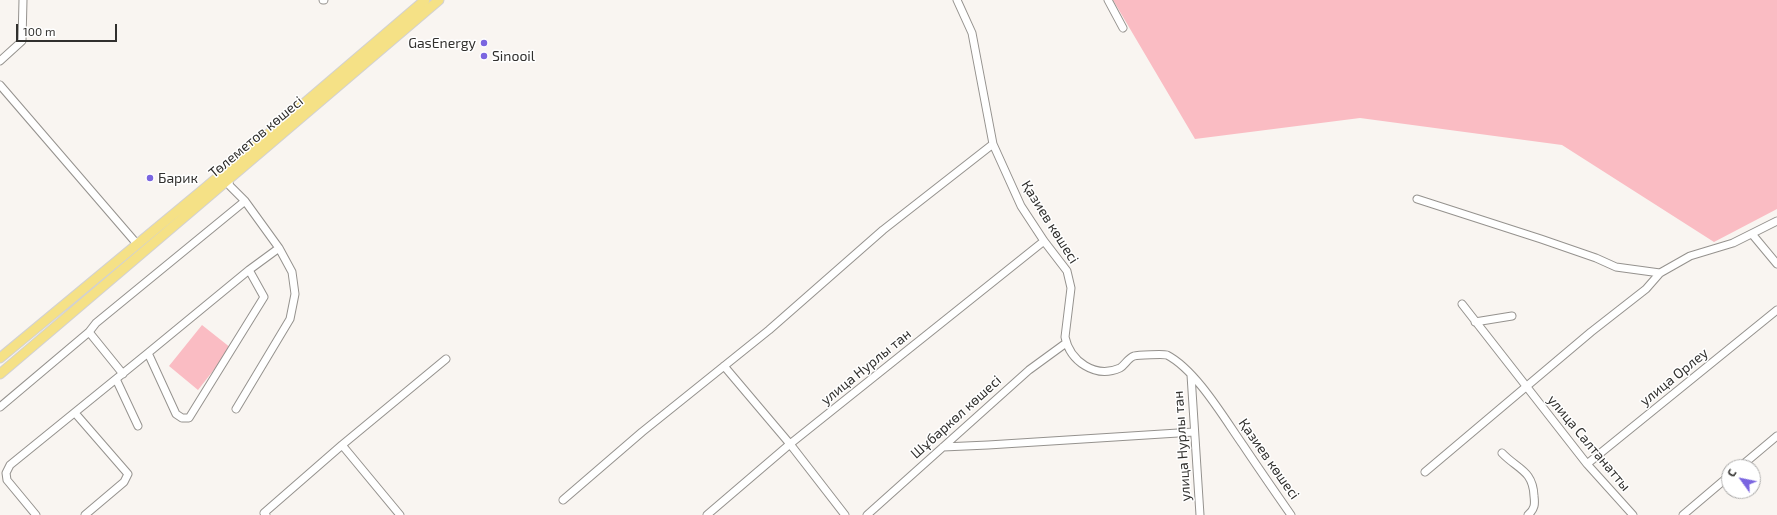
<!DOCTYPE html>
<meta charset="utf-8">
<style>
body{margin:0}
#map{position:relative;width:1777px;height:515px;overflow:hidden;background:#f9f5f1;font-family:"Exo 2",sans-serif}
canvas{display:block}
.north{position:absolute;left:1721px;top:459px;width:40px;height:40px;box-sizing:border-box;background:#fff;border:1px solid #adacab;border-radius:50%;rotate:303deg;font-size:11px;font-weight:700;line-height:16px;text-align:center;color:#31302e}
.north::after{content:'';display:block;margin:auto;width:14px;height:18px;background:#7a65e0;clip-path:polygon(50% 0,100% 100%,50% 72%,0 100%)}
.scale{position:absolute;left:16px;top:24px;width:101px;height:18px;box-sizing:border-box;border:2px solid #31302e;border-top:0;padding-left:5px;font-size:12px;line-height:14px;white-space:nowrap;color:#31302e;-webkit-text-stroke:3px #fff;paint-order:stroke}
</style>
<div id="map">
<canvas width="1777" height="515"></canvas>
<div class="north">С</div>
<div class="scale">100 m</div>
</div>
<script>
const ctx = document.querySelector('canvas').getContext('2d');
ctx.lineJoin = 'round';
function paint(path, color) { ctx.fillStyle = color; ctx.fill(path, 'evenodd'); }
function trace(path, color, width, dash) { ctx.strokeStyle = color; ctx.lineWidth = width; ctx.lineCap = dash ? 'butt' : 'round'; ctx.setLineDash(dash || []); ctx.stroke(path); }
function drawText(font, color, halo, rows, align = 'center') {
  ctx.font = font + ' "Exo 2",sans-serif'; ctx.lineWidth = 3; ctx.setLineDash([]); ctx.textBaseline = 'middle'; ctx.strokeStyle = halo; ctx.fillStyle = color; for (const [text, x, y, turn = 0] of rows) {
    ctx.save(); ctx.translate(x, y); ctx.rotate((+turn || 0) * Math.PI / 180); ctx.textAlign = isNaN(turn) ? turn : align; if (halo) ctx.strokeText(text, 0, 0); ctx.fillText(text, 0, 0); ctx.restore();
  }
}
paint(new Path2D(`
 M 1113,0 L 1777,0 L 1777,209 L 1714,242 L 1562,145 L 1360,118 L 1195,139 Z
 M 202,325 L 231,348 L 198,390 L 169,366 Z`), '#fabcc3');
const minor = new Path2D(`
 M 323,0 L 324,0
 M 957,0 L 972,33 L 993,144 L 1021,206 L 1044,241 L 1067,271 L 1071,288 L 1065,337 C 1070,361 1095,379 1120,368 C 1125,365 1128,358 1134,356 C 1138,355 1163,354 1167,355 C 1196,370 1224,418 1243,445 C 1259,469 1275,492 1291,515
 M 1108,0 L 1123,28
 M 0,61 L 22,41 L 23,0
 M 0,85 L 137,244
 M 228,180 L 230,186 L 245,201 L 279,248 L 249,270 L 264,297 L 189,418 L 182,418 L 176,414 L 148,353 L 249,270
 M 1417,199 L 1541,239 L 1596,258 L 1616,267 L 1660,273
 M 1752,234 L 1777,264
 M 1462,304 L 1587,464 L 1633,515
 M 1475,322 L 1512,316
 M 724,366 L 790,444 L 845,515
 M 123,374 L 89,332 L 96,323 L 245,201
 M 1191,375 L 1200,515
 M 116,379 L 138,426
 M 0,407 L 89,332
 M 236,409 L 290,319 L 295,294 L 292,272 L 279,248
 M 75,413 L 128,474 L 124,482 L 85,515
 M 943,447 L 988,445 L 1194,432
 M 1502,453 C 1517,469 1533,470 1534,496 C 1535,504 1535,509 1528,515
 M 1587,464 L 1777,310
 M 1740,467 L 1777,436
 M 1425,472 L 1591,332 L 1646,289 L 1660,273 L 1690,256 L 1733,243 L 1777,221
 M 563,500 L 642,432 L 769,330 L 883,230 L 993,144
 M 36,515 L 7,480 L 6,473 L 10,465 L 148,353
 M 266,515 L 264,513 L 342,445
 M 400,515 L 342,445 L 446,359
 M 707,515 L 790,444 L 1044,241
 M 867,515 L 1029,370 L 1066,343
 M 1683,515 L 1729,476`);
const major = new Path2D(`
 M 0,358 L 205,188 L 425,0
 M 0,374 L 439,0`);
trace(minor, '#95928e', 9);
trace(major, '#d2d1d1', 11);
trace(minor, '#fff', 7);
trace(major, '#f5e186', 9);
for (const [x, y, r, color] of [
 [484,43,4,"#7a65e0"],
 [484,56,4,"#7a65e0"],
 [150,178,4,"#7a65e0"]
]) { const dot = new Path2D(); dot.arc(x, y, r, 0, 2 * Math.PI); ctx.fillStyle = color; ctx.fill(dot); trace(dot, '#fff', 1.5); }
drawText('14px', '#31302e', '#fff', [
 ["GasEnergy",476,43,"right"],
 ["Sinooil",492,56],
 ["Барик",158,178]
], 'left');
drawText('14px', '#31302e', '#fff', [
 ["Төлеметов көшесі",256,137,-40],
 ["Қазиев көшесі",1050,222,58],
 ["улица Нурлы тан",866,367,-39],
 ["улица Орлеу",1674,377,-39],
 ["Шұбаркөл көшесі",956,417,-42],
 ["улица Салтанатты",1589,443,50],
 ["улица Нурлы тан",1182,446,-94],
 ["Қазиев көшесі",1269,459,55]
]);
</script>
